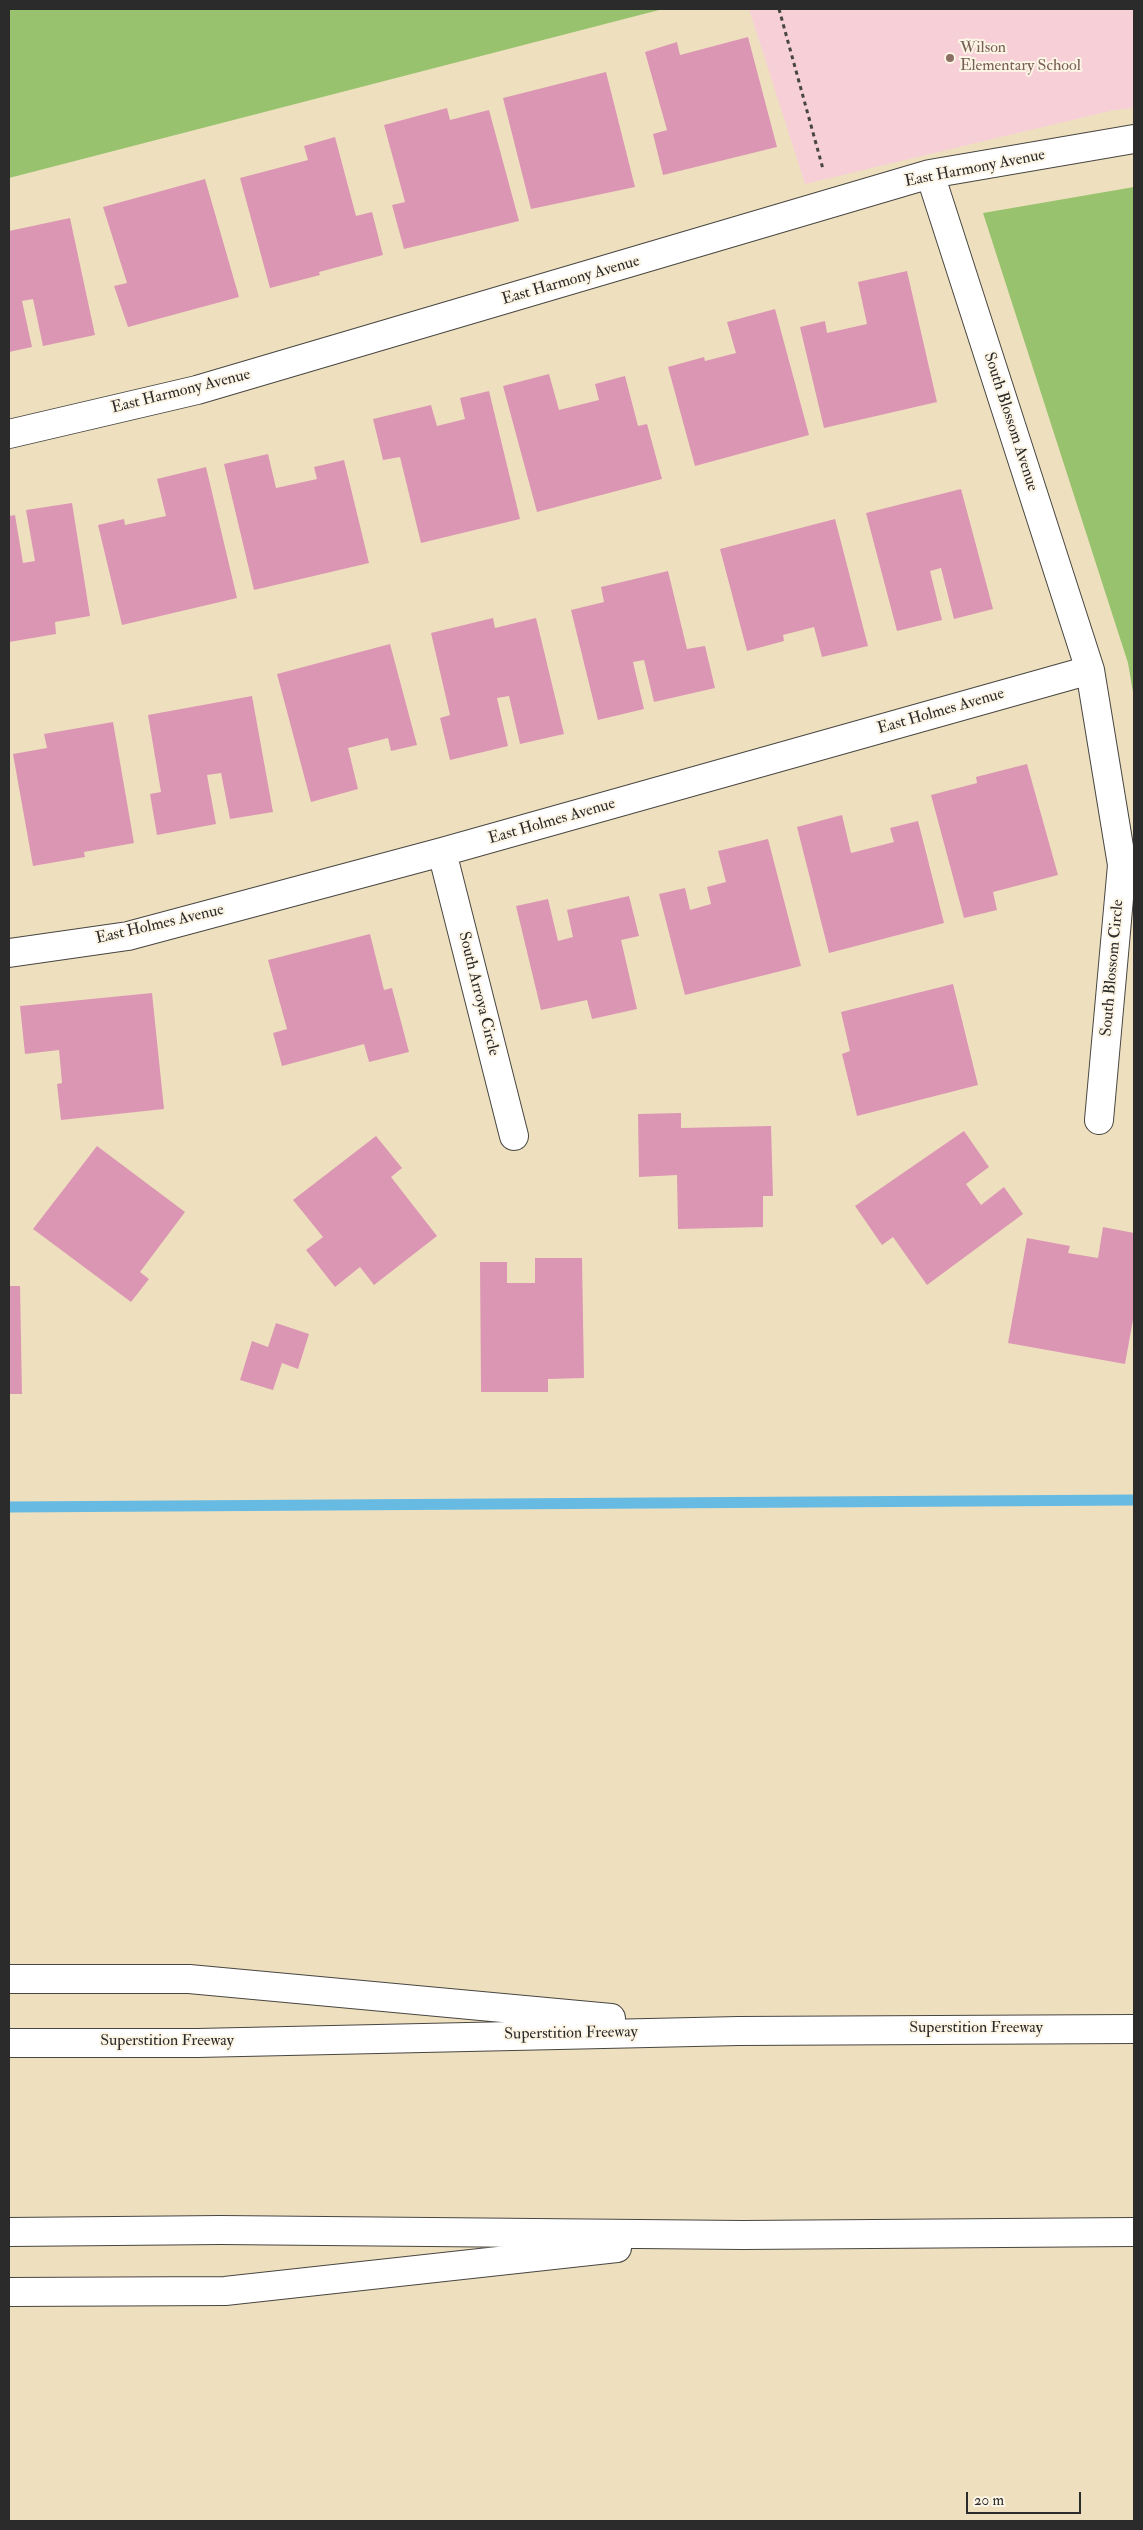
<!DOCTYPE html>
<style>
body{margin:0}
#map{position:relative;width:1143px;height:2530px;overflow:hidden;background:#eee0bf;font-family:"IM FELL Double Pica",serif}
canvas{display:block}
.frame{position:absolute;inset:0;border:10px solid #2b2b2b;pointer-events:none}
.scale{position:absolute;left:966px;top:2492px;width:115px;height:22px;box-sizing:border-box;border:2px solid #2b2b2b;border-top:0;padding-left:6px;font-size:15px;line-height:18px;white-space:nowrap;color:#2b2b2b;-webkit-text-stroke:4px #fcf5e5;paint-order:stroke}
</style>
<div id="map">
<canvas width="1143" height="2530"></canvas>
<div class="frame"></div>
<div class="scale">20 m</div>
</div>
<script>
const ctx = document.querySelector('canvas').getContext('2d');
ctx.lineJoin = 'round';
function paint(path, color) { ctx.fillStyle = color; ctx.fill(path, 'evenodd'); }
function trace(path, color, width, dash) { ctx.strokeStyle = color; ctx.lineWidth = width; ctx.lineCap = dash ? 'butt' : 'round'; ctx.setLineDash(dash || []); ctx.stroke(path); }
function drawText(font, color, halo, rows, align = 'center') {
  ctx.font = font + ' "IM FELL Double Pica",serif'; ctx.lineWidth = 4; ctx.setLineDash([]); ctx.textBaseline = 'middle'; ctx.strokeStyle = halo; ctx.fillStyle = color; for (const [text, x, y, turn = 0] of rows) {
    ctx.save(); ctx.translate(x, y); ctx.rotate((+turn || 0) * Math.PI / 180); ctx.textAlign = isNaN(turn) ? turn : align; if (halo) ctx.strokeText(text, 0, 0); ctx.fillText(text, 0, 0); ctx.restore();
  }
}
paint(new Path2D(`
 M 749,9 L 1134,9 L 1134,108 L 1114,110 L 805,184 Z`), '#f6cfd7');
paint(new Path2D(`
 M 9,9 L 663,9 L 9,178 Z
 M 1134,187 L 1134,698 L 1128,663 L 983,213 Z`), '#99c26e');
trace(new Path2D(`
 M 9,1507 L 1134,1500`), '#67bbe3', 11);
paint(new Path2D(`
 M 748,37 L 777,147 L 663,175 L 653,134 L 667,130 L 645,52 L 677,42 L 680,55 Z
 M 606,72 L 635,187 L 531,209 L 503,98 Z
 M 447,108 L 450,120 L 489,110 L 519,221 L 404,249 L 392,205 L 405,202 L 384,125 Z
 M 335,137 L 356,216 L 372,212 L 383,255 L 319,272 L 320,275 L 270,288 L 240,178 L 308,160 L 304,146 Z
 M 205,179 L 239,297 L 128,327 L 114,286 L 127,283 L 103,207 Z
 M 70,218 L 95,335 L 43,346 L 33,299 L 22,301 L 32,347 L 9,352 L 9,231 Z
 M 907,271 L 937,402 L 824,428 L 800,327 L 825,321 L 827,333 L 867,324 L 858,282 Z
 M 775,309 L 809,435 L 695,466 L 668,367 L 704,357 L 705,361 L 736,353 L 727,322 Z
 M 549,374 L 559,410 L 599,400 L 595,384 L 625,376 L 638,426 L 647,424 L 662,479 L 537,512 L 503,386 Z
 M 489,391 L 520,519 L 421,543 L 400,457 L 383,460 L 373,419 L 431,405 L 437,426 L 465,419 L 460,398 Z
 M 268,454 L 276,488 L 317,479 L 314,467 L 344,460 L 369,563 L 254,590 L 224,464 Z
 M 206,467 L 237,598 L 122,625 L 98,525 L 124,519 L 125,525 L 166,516 L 157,479 Z
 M 961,489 L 993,609 L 954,619 L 941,568 L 930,571 L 942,620 L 897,631 L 866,513 Z
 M 72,503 L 90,616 L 55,622 L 56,634 L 9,642 L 9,516 L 15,515 L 23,563 L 35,561 L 26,510 Z
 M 835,519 L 868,646 L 822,657 L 814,627 L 783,635 L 784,641 L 747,651 L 720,549 Z
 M 668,571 L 687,649 L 705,646 L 715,688 L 654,702 L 644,660 L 633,662 L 644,709 L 598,720 L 571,610 L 604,602 L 601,587 Z
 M 493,618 L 495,628 L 536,618 L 564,734 L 520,744 L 509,696 L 497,698 L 508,746 L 450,760 L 440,718 L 450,715 L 431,633 Z
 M 390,644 L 417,745 L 391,751 L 388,738 L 348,748 L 358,789 L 311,802 L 277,674 Z
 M 252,696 L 273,812 L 230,819 L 221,773 L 207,775 L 216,824 L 157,835 L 150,794 L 161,792 L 148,715 Z
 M 113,722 L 134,843 L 84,852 L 85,857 L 33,866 L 13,754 L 47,748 L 44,734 Z
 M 1027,764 L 1058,875 L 993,892 L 997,910 L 964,918 L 931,795 L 977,783 L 976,777 Z
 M 842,815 L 851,853 L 894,842 L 890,828 L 918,821 L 944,923 L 829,953 L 797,827 Z
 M 768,839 L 801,966 L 685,995 L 659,894 L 685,888 L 690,910 L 711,904 L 707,887 L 726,882 L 718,851 Z
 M 629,896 L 639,936 L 621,940 L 637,1009 L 592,1019 L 587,1000 L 541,1010 L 516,906 L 548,899 L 558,941 L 573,937 L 567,910 Z
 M 370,934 L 384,990 L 392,988 L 409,1052 L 369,1062 L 364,1044 L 282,1066 L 273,1033 L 287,1029 L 268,960 Z
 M 953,984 L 978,1085 L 857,1116 L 842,1054 L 850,1051 L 841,1012 Z
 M 152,993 L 164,1109 L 61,1120 L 57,1084 L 62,1083 L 59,1050 L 25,1054 L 20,1006 Z
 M 681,1113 L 681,1128 L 771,1126 L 773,1196 L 763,1196 L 763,1227 L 678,1229 L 677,1175 L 639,1177 L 638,1114 Z
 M 964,1131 L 989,1167 L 966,1184 L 981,1205 L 1004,1187 L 1023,1214 L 927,1285 L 893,1237 L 882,1245 L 855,1206 Z
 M 376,1136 L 402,1168 L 391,1177 L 437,1236 L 374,1285 L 360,1267 L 335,1287 L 306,1250 L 323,1237 L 293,1200 Z
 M 97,1146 L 185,1212 L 140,1272 L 149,1279 L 131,1302 L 33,1229 Z
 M 1103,1227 L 1134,1233 L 1134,1314 L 1125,1364 L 1008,1343 L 1027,1238 L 1070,1246 L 1068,1253 L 1098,1258 Z
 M 535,1258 L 582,1258 L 584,1378 L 548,1379 L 548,1392 L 481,1392 L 480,1262 L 507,1262 L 507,1283 L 535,1283 Z
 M 9,1286 L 20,1286 L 22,1394 L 9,1394 Z
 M 276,1323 L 309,1334 L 298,1369 L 282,1363 L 273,1390 L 240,1380 L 252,1341 L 268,1347 Z`), '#db96b3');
const street = new Path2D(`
 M 930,174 L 1090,670 L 1122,865 L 1099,1120
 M 9,434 L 197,390 L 930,174 L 1134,139
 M 442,852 L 514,1136
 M 9,953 L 128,936 L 442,852 L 1090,670`);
const highway = new Path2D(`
 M 9,1979 L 189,1979 L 611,2018
 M 9,2043 L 197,2043 L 739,2031 L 1134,2029
 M 9,2232 L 221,2230 L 743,2235 L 1134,2232
 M 9,2292 L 225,2291 L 617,2248`);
trace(street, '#484641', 30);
trace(highway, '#484641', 30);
trace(new Path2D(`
 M 779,9 L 823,169`), '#484641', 3, [4, 4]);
trace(street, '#fff', 28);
trace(highway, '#fff', 28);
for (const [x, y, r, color] of [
 [950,58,5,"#8d6e63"]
]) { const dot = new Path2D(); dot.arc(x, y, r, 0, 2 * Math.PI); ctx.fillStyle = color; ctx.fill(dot); trace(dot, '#fcf5e5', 2); }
drawText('16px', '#785e54', '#fcf5e5', [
 ["Wilson",960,49],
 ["Elementary School",960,67]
], 'left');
drawText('16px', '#2b2b2b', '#fcf5e5', [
 ["East Harmony Avenue",975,169,-11],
 ["East Harmony Avenue",571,281,-16],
 ["East Harmony Avenue",181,392,-14],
 ["South Blossom Avenue",1010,422,72],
 ["East Holmes Avenue",941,712,-16],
 ["East Holmes Avenue",552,822,-16],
 ["East Holmes Avenue",160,925,-13],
 ["South Blossom Circle",1113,968,-85],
 ["South Arroya Circle",478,994,76],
 ["Superstition Freeway",976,2029],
 ["Superstition Freeway",571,2034,-1],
 ["Superstition Freeway",167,2042]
]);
</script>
